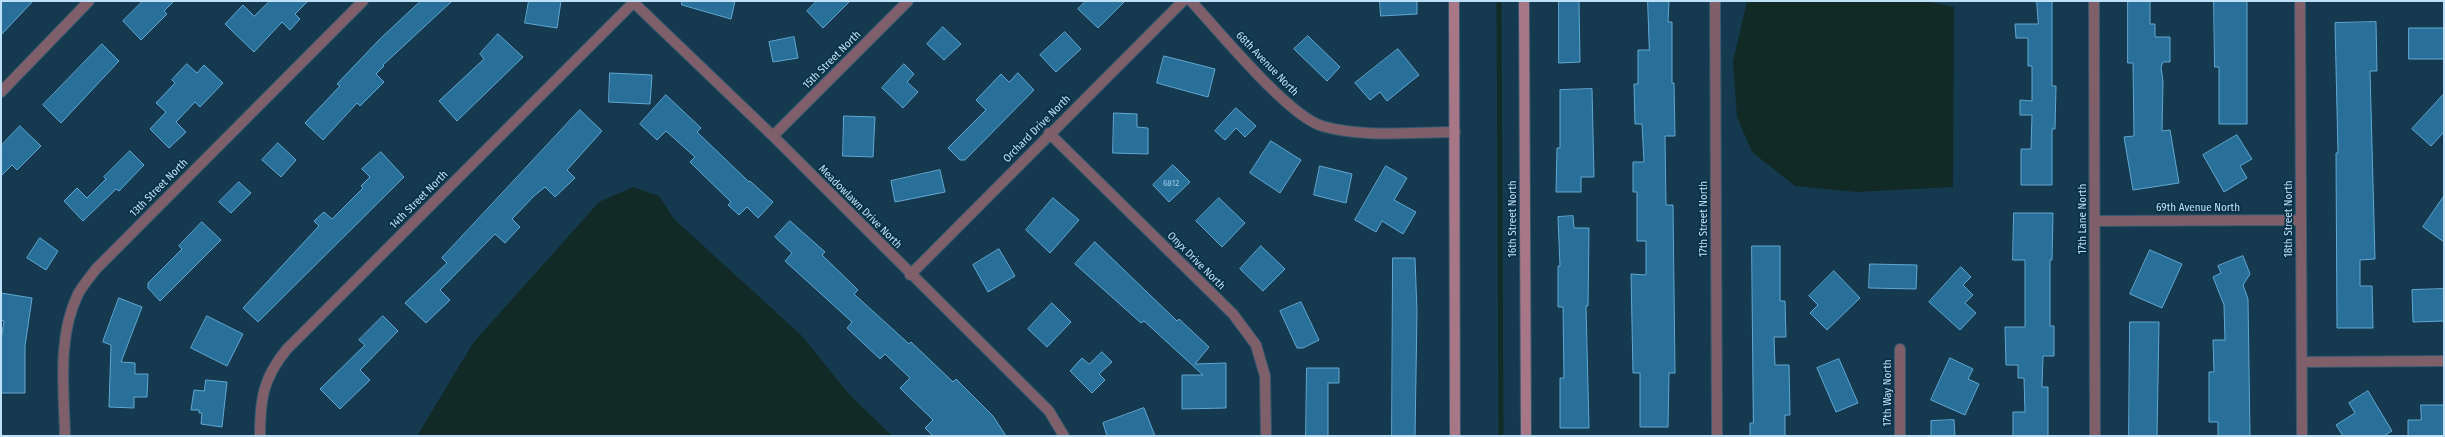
<!DOCTYPE html>
<style>
body{margin:0}
#map{position:relative;width:2445px;height:437px;overflow:hidden;background:#153a50;font-family:"Fira Sans Condensed",sans-serif}
canvas{display:block}
.frame{position:absolute;inset:0;border:2px solid #bfe1f8;pointer-events:none}
</style>
<div id="map">
<canvas width="2445" height="437"></canvas>
<div class="frame"></div>
</div>
<script>
const ctx = document.querySelector('canvas').getContext('2d');
ctx.lineJoin = 'round';
function paint(path, color) { ctx.fillStyle = color; ctx.fill(path, 'evenodd'); }
function trace(path, color, width, dash) { ctx.strokeStyle = color; ctx.lineWidth = width; ctx.lineCap = dash ? 'butt' : 'round'; ctx.setLineDash(dash || []); ctx.stroke(path); }
function drawText(font, color, halo, rows, align = 'center') {
  ctx.font = font + ' "Fira Sans Condensed",sans-serif'; ctx.lineWidth = 3.5; ctx.setLineDash([]); ctx.textBaseline = 'middle'; ctx.strokeStyle = halo; ctx.fillStyle = color; for (const [text, x, y, turn = 0] of rows) {
    ctx.save(); ctx.translate(x, y); ctx.rotate((+turn || 0) * Math.PI / 180); ctx.textAlign = isNaN(turn) ? turn : align; if (halo) ctx.strokeText(text, 0, 0); ctx.fillText(text, 0, 0); ctx.restore();
  }
}
paint(new Path2D(`
 M 1747,1 L 1925,1 L 1954,7 L 1953,187 L 1856,192 L 1795,186 L 1752,152 L 1737,117 L 1733,62 Z
 M 633,187 L 659,196 L 674,219 L 801,335 L 849,394 L 892,436 L 417,436 L 473,343 L 599,202 Z`), '#122a25');
trace(new Path2D(`
 M 1499,1 L 1501,436`), '#122a25', 5);
const building = new Path2D(`
 M 1,1 L 33,1 L 1,35 Z
 M 143,1 L 174,1 L 164,11 L 167,14 L 141,40 L 123,21 Z
 M 270,1 L 308,1 L 295,14 L 300,19 L 290,30 L 282,22 L 254,52 L 225,24 L 243,5 L 254,16 Z
 M 421,1 L 452,1 L 383,65 L 384,66 L 376,74 L 384,82 L 360,106 L 357,103 L 323,140 L 305,123 L 340,86 L 337,84 L 380,39 Z
 M 529,1 L 561,1 L 557,28 L 525,23 Z
 M 682,1 L 735,1 L 731,19 L 682,5 Z
 M 817,1 L 850,1 L 823,28 L 807,11 Z
 M 1086,1 L 1125,1 L 1098,28 L 1078,9 Z
 M 1380,1 L 1417,1 L 1417,14 L 1381,16 Z
 M 1559,1 L 1579,1 L 1580,62 L 1559,63 Z
 M 1648,1 L 1669,1 L 1668,22 L 1672,22 L 1672,83 L 1674,83 L 1675,136 L 1665,136 L 1666,205 L 1673,205 L 1675,373 L 1669,373 L 1668,427 L 1640,427 L 1640,373 L 1633,373 L 1631,274 L 1646,275 L 1646,241 L 1637,241 L 1637,192 L 1633,192 L 1633,162 L 1644,162 L 1642,124 L 1635,124 L 1634,84 L 1638,84 L 1638,50 L 1649,50 Z
 M 2037,1 L 2052,1 L 2052,86 L 2056,86 L 2055,129 L 2052,129 L 2052,185 L 2021,185 L 2021,149 L 2031,149 L 2032,115 L 2020,115 L 2020,100 L 2032,101 L 2032,66 L 2028,66 L 2028,38 L 2016,38 L 2015,24 L 2038,24 Z
 M 2128,1 L 2150,1 L 2150,24 L 2155,24 L 2155,37 L 2170,37 L 2170,62 L 2163,62 L 2161,67 L 2163,81 L 2162,131 L 2170,130 L 2179,183 L 2133,190 L 2124,137 L 2134,136 L 2133,63 L 2128,63 Z
 M 2214,1 L 2247,1 L 2247,124 L 2219,124 L 2219,67 L 2215,67 Z
 M 2376,22 L 2377,71 L 2370,71 L 2375,259 L 2360,260 L 2360,286 L 2372,286 L 2373,328 L 2337,328 L 2336,153 L 2338,153 L 2335,23 Z
 M 943,27 L 961,44 L 944,60 L 927,44 Z
 M 2409,28 L 2444,28 L 2444,59 L 2409,59 Z
 M 1065,32 L 1081,49 L 1056,72 L 1040,55 Z
 M 498,34 L 523,57 L 457,121 L 439,101 L 484,59 L 480,54 Z
 M 1308,36 L 1340,67 L 1327,81 L 1294,49 Z
 M 794,37 L 798,58 L 773,62 L 769,42 Z
 M 102,44 L 119,61 L 61,123 L 43,105 Z
 M 1398,49 L 1419,75 L 1387,101 L 1380,92 L 1370,100 L 1355,83 Z
 M 1164,56 L 1215,69 L 1208,97 L 1157,83 Z
 M 187,64 L 197,73 L 204,65 L 223,83 L 200,107 L 195,102 L 176,122 L 186,132 L 169,148 L 150,129 L 166,112 L 156,103 L 175,83 L 172,80 Z
 M 904,64 L 914,74 L 907,82 L 918,92 L 903,108 L 882,88 Z
 M 610,73 L 652,75 L 650,104 L 609,102 Z
 M 1018,73 L 1034,90 L 965,160 L 960,160 L 948,148 L 986,110 L 976,100 L 1001,74 L 1009,82 Z
 M 1592,89 L 1594,177 L 1581,177 L 1581,192 L 1556,192 L 1557,148 L 1560,148 L 1560,90 Z
 M 2444,94 L 2444,132 L 2431,146 L 2412,129 Z
 M 666,95 L 701,128 L 697,132 L 749,182 L 750,181 L 773,202 L 758,218 L 747,207 L 739,215 L 728,205 L 731,202 L 690,162 L 695,157 L 666,131 L 657,140 L 640,124 Z
 M 1236,108 L 1256,126 L 1245,137 L 1236,128 L 1225,140 L 1215,131 Z
 M 580,110 L 602,131 L 567,170 L 575,178 L 555,197 L 545,187 L 534,196 L 512,219 L 520,227 L 505,243 L 495,234 L 440,290 L 450,300 L 426,323 L 405,303 L 447,263 L 442,258 Z
 M 1114,113 L 1137,114 L 1137,127 L 1148,128 L 1148,154 L 1113,153 Z
 M 844,116 L 875,117 L 873,157 L 843,156 Z
 M 20,126 L 41,146 L 17,170 L 12,165 L 1,176 L 1,146 Z
 M 2237,135 L 2252,159 L 2240,166 L 2247,178 L 2224,192 L 2203,155 Z
 M 1271,141 L 1301,160 L 1280,193 L 1250,173 Z
 M 278,143 L 296,160 L 281,177 L 262,160 Z
 M 130,151 L 144,165 L 119,191 L 116,189 L 83,221 L 64,201 L 77,188 L 87,198 L 106,179 L 104,177 Z
 M 381,152 L 404,177 L 258,322 L 243,308 L 319,226 L 314,221 L 324,212 L 332,219 L 363,188 L 361,186 L 370,177 L 362,169 Z
 M 1173,165 L 1190,182 L 1169,202 L 1153,185 Z
 M 1320,166 L 1352,174 L 1346,203 L 1314,195 Z
 M 1386,166 L 1407,178 L 1394,200 L 1416,212 L 1403,234 L 1382,221 L 1376,232 L 1355,220 Z
 M 940,170 L 945,192 L 895,202 L 891,181 Z
 M 239,182 L 251,193 L 231,213 L 219,202 Z
 M 2444,196 L 2444,242 L 2423,227 Z
 M 1053,198 L 1079,220 L 1050,253 L 1026,230 Z
 M 1219,198 L 1245,223 L 1222,247 L 1196,221 Z
 M 2014,213 L 2053,213 L 2052,260 L 2050,260 L 2050,326 L 2054,326 L 2054,356 L 2043,356 L 2042,387 L 2048,387 L 2048,436 L 2013,436 L 2013,412 L 2025,412 L 2024,378 L 2018,378 L 2018,365 L 2006,365 L 2005,327 L 2025,327 L 2025,260 L 2013,260 Z
 M 1573,216 L 1574,228 L 1589,228 L 1588,306 L 1586,306 L 1589,428 L 1560,428 L 1560,378 L 1564,378 L 1563,307 L 1558,307 L 1558,266 L 1560,266 L 1558,217 Z
 M 790,221 L 825,252 L 822,255 L 858,290 L 854,294 L 909,344 L 911,342 L 953,382 L 956,379 L 993,416 L 1006,436 L 933,436 L 925,428 L 933,420 L 900,388 L 910,378 L 885,354 L 880,359 L 847,328 L 852,322 L 785,261 L 792,253 L 775,237 Z
 M 202,222 L 221,240 L 160,301 L 148,288 L 148,283 L 182,249 L 179,246 Z
 M 40,238 L 58,251 L 46,270 L 27,258 Z
 M 1095,242 L 1177,321 L 1179,319 L 1209,347 L 1195,364 L 1226,363 L 1226,408 L 1182,409 L 1182,375 L 1203,375 L 1144,321 L 1141,323 L 1075,264 Z
 M 1261,246 L 1285,269 L 1263,291 L 1240,269 Z
 M 1752,246 L 1780,246 L 1780,301 L 1785,301 L 1786,337 L 1774,337 L 1775,365 L 1789,365 L 1790,415 L 1785,415 L 1785,436 L 1750,436 L 1750,423 L 1753,423 Z
 M 999,249 L 1015,276 L 988,292 L 973,265 Z
 M 2150,250 L 2182,264 L 2162,308 L 2130,294 Z
 M 2243,256 L 2250,274 L 2243,285 L 2248,299 L 2250,436 L 2218,436 L 2218,422 L 2209,422 L 2209,372 L 2214,372 L 2213,340 L 2225,340 L 2224,305 L 2213,277 L 2221,273 L 2218,266 Z
 M 1393,258 L 1415,258 L 1417,312 L 1415,436 L 1392,436 Z
 M 1870,264 L 1917,265 L 1916,289 L 1869,288 Z
 M 1961,267 L 1971,277 L 1963,285 L 1973,295 L 1965,303 L 1976,313 L 1960,330 L 1929,302 Z
 M 1834,271 L 1860,298 L 1827,330 L 1810,313 L 1818,305 L 1809,296 Z
 M 2444,289 L 2444,321 L 2413,322 L 2412,290 Z
 M 1,293 L 32,298 L 25,346 L 25,393 L 1,393 L 1,340 L 4,321 L 1,320 Z
 M 119,298 L 142,307 L 121,362 L 135,363 L 135,374 L 148,374 L 147,397 L 134,397 L 134,408 L 109,407 L 111,345 L 103,342 Z
 M 1301,302 L 1319,340 L 1303,348 L 1297,348 L 1280,311 Z
 M 1052,303 L 1071,322 L 1047,347 L 1028,329 Z
 M 207,316 L 243,334 L 227,366 L 191,348 Z
 M 383,316 L 398,331 L 360,370 L 370,380 L 340,409 L 320,389 L 365,345 L 359,340 Z
 M 2130,322 L 2159,322 L 2157,436 L 2129,436 Z
 M 1102,352 L 1112,362 L 1099,374 L 1105,380 L 1092,393 L 1070,371 L 1082,358 L 1089,364 Z
 M 1950,358 L 1973,369 L 1968,379 L 1979,384 L 1965,415 L 1931,400 Z
 M 1839,359 L 1858,403 L 1836,412 L 1817,368 Z
 M 1307,368 L 1339,368 L 1339,383 L 1328,383 L 1328,436 L 1306,436 Z
 M 206,380 L 227,382 L 222,427 L 201,424 L 202,413 L 199,413 L 199,410 L 191,410 L 194,390 L 204,391 Z
 M 2368,391 L 2392,431 L 2384,436 L 2343,436 L 2336,425 L 2355,413 L 2349,403 Z
 M 2421,405 L 2444,405 L 2444,436 L 2408,436 L 2408,420 L 2421,420 Z
 M 1144,408 L 1155,436 L 1107,436 L 1103,423 Z
 M 1954,420 L 1955,436 L 1931,436 L 1931,421 Z`);
paint(building, '#287099');
trace(building, '#62a7d2', 1);
const street = new Path2D(`
 M 632,1 L 773,136 L 1049,411 L 1064,436
 M 1191,1 C 1218,30 1288,116 1322,126 C 1364,138 1412,132 1455,132
 M 1715,1 L 1717,436
 M 2094,1 L 2095,436
 M 2300,1 L 2302,436
 M 1,92 L 89,1
 M 1049,133 L 1233,314 L 1256,345 L 1265,376 L 1266,436
 M 773,136 L 908,1
 M 2095,221 L 2301,220
 M 910,275 L 1183,1
 M 2302,362 L 2444,361
 M 65,436 C 64,390 57,337 78,294 C 83,285 90,277 96,269 L 363,1
 M 260,436 C 260,399 263,378 287,349 L 635,1
 M 1900,436 L 1900,349`);
const secondary = new Path2D(`
 M 1454,1 L 1455,436
 M 1524,1 L 1526,436`);
trace(street, '#34586e', 12);
trace(secondary, '#34586e', 12);
trace(street, '#7f606a', 10);
trace(secondary, '#a87787', 10);
drawText('9px', '#99c5e0', null, [
 ["6812",1171,183]
]);
drawText('11px', '#bfe1f8', '#093045', [
 ["15th Street North",832,60,-45],
 ["68th Avenue North",1267,64,46],
 ["Orchard Drive North",1037,129,-45],
 ["13th Street North",159,188,-45],
 ["14th Street North",419,200,-45],
 ["Meadowlawn Drive North",860,207,45],
 ["69th Avenue North",2198,208],
 ["16th Street North",1513,219,-90],
 ["17th Street North",1704,219,-90],
 ["17th Lane North",2083,219,-90],
 ["18th Street North",2289,219,-90],
 ["Onyx Drive North",1196,261,45],
 ["17th Way North",1888,393,-90]
]);
</script>
